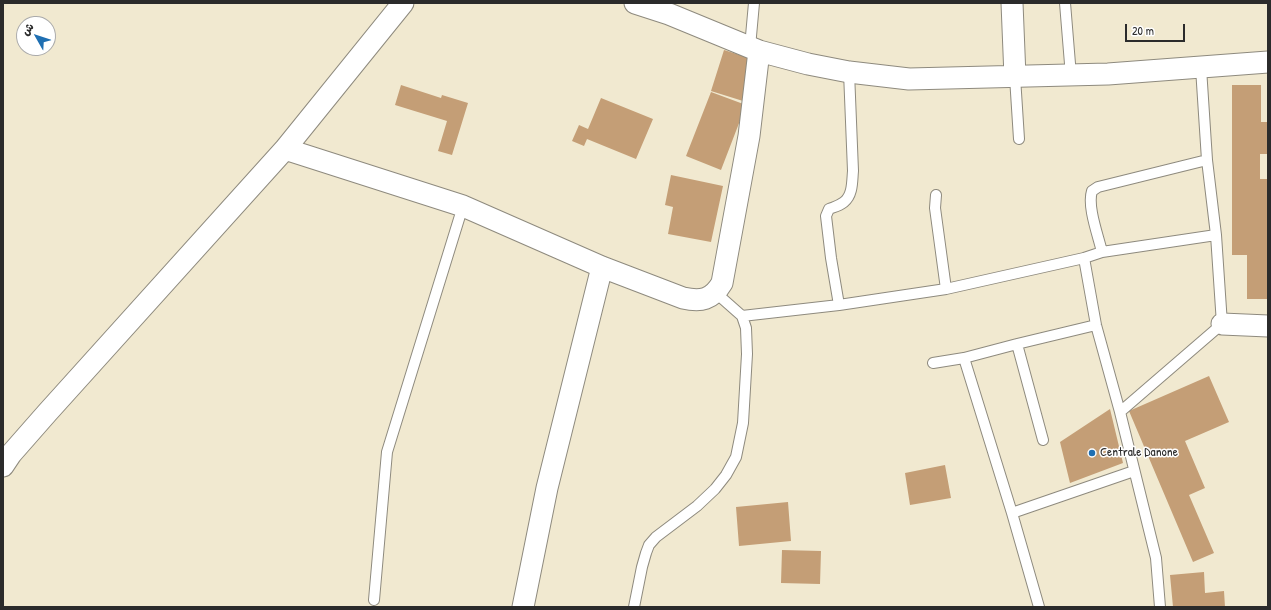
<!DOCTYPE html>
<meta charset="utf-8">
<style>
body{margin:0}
#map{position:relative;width:1271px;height:610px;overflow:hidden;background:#f1e9d0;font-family:"Patrick Hand","Playpen Sans Arabic",sans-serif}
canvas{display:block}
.frame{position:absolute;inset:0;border:4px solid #2b2b2b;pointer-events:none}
.north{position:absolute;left:16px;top:16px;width:40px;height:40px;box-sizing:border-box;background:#fff;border:1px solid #aaa;border-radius:50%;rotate:309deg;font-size:11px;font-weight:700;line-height:16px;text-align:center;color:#2b2b2b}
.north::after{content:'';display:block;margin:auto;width:14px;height:18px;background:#1f6fb2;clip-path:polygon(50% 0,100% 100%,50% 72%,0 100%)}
.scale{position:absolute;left:1125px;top:24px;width:60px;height:18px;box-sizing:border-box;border:2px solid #2b2b2b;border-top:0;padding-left:5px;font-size:12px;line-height:14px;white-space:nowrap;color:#2b2b2b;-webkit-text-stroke:3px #fff;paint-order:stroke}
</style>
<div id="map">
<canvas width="1271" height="610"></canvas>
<div class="frame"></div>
<div class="north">ش</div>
<div class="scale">20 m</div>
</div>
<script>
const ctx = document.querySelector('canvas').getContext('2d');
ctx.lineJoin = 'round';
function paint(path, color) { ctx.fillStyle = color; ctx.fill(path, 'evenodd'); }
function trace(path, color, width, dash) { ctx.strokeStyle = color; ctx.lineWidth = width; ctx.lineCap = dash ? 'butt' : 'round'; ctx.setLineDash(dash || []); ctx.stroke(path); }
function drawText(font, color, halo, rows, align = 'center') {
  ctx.font = font + ' "Patrick Hand",sans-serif'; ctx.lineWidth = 3; ctx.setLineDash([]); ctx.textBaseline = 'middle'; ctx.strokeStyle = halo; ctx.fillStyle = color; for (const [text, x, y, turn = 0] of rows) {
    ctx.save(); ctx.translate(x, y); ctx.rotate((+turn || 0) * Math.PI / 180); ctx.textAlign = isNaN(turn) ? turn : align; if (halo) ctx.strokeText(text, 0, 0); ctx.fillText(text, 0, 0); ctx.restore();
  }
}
paint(new Path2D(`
 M 724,50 L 756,60 L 743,101 L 711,91 Z
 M 401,85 L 441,98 L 442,95 L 468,103 L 452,155 L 438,151 L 447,121 L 395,105 Z
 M 1232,85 L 1261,85 L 1261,122 L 1268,122 L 1268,154 L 1260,154 L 1260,179 L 1268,179 L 1268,299 L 1247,299 L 1247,255 L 1232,255 Z
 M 711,92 L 746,105 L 721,170 L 686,156 Z
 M 601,98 L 653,119 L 636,159 L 587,139 L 584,146 L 572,141 L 579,125 L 588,129 Z
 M 671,175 L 723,186 L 711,242 L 668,234 L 673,207 L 665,205 Z
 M 1209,376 L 1229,422 L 1185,441 L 1205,488 L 1189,495 L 1214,553 L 1193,562 L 1129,411 Z
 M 1110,409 L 1123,463 L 1070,483 L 1060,442 Z
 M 945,465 L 951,498 L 910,505 L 905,473 Z
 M 788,502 L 791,541 L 739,546 L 736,507 Z
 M 782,550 L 821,551 L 820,584 L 781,583 Z
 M 1204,572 L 1205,593 L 1224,591 L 1225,607 L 1173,607 L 1170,575 Z`), '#c49e76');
const lane = new Path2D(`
 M 1065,3 L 1071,76
 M 750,47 L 754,3
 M 1015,77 L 1019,139
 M 936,195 L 935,208 L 946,289
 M 1102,252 C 1098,235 1087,206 1092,191 L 1098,187 L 1207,160
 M 1084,258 L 1096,325 L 1120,412 L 1156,558 L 1160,607
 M 839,305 L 831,258 L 826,216 L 829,209 C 834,207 839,206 844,202 C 853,195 852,181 853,171 L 849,72
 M 742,316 L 839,305 L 946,289 L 1084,258 L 1102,252 L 1216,235
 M 1017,344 L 1043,440
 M 964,358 L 1012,513 L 1039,607
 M 933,363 L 964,358 L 1017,344 L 1096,325
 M 1120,412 L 1222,324 L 1216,235 L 1207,160 L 1201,68
 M 1012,513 L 1134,471
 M 374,600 L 387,452 L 463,206
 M 634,607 L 642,567 L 646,553 L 649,545 L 656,537 L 697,506 L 715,489 L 726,475 L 736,457 L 743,423 L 747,354 L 746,328 L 742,316 L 716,293`);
const street = new Path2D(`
 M 635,3 L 669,14 L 759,51 L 808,64 L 849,72 L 909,79 L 1108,74 L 1268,62
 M 1012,3 L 1015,77
 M 285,149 L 463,206 L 602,267 L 683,298 C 701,302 712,300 722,283 L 749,136 L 759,51
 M 1222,324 L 1268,326
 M 3,466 L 11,454 L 47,413 L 285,149 L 403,3
 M 523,607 L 547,488 L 602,267`);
trace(lane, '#8e8a7e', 12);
trace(street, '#8e8a7e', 23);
trace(lane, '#fff', 10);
trace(street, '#fff', 21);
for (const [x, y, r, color] of [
 [1092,453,4,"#1f6fb2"]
]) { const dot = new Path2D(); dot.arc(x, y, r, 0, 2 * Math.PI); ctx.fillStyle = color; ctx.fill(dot); trace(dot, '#fff', 1.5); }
drawText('13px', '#2b2b2b', '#fff', [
 ["Centrale Danone",1100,453]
], 'left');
</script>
